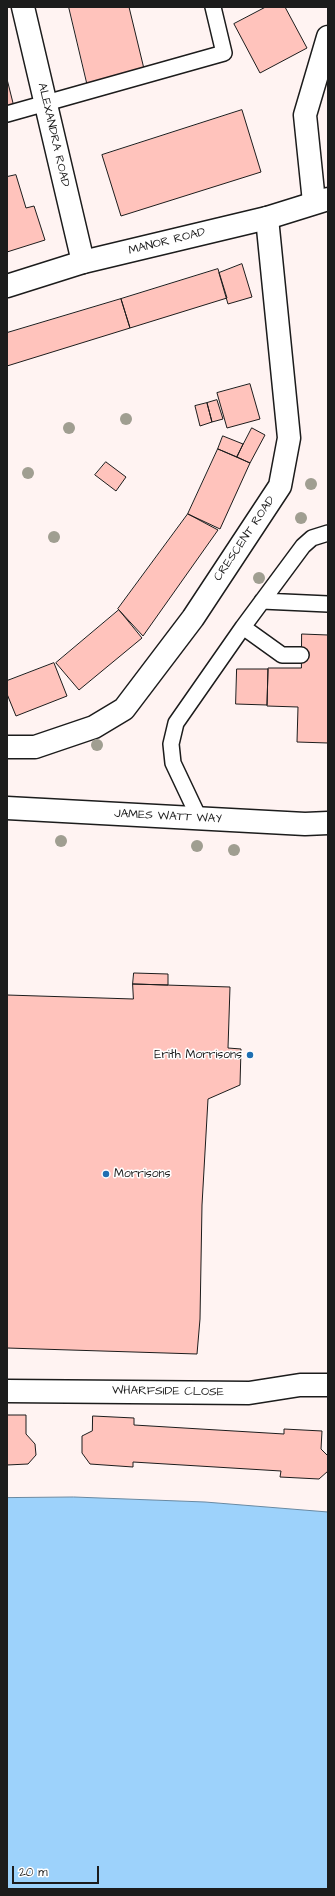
<!DOCTYPE html>
<style>
body{margin:0}
#map{position:relative;width:335px;height:1896px;overflow:hidden;background:#fff3f2;font-family:"Architects Daughter",sans-serif}
canvas{display:block}
.frame{position:absolute;inset:0;border:8px solid #1c1c1c;pointer-events:none}
.scale{position:absolute;left:12px;top:1866px;width:87px;height:18px;box-sizing:border-box;border:2px solid #1c1c1c;border-top:0;padding-left:5px;font-size:12px;line-height:14px;white-space:nowrap;color:#1c1c1c;-webkit-text-stroke:3px #fff;paint-order:stroke}
</style>
<div id="map">
<canvas width="335" height="1896"></canvas>
<div class="frame"></div>
<div class="scale">20 m</div>
</div>
<script>
const ctx = document.querySelector('canvas').getContext('2d');
ctx.lineJoin = 'round';
function paint(path, color) { ctx.fillStyle = color; ctx.fill(path, 'evenodd'); }
function trace(path, color, width, dash) { ctx.strokeStyle = color; ctx.lineWidth = width; ctx.lineCap = dash ? 'butt' : 'round'; ctx.setLineDash(dash || []); ctx.stroke(path); }
function drawText(font, color, halo, rows, align = 'center') {
  ctx.font = font + ' "Architects Daughter",sans-serif'; ctx.lineWidth = 3; ctx.setLineDash([]); ctx.textBaseline = 'middle'; ctx.strokeStyle = halo; ctx.fillStyle = color; for (const [text, x, y, turn = 0] of rows) {
    ctx.save(); ctx.translate(x, y); ctx.rotate((+turn || 0) * Math.PI / 180); ctx.textAlign = isNaN(turn) ? turn : align; if (halo) ctx.strokeText(text, 0, 0); ctx.fillText(text, 0, 0); ctx.restore();
  }
}
const water = new Path2D(`
 M 74,1497 L 205,1502 L 328,1512 L 328,1889 L 7,1889 L 7,1498 Z`);
paint(water, '#9dd2fb');
trace(water, '#6989a2', 1);
const building = new Path2D(`
 M 69,7 L 129,7 L 145,73 L 88,87 Z
 M 266,7 L 285,7 L 307,48 L 260,73 L 234,24 Z
 M 7,79 L 14,107 L 7,109 Z
 M 242,110 L 261,172 L 121,216 L 102,155 Z
 M 16,175 L 26,208 L 34,206 L 45,240 L 7,252 L 7,177 Z
 M 242,264 L 252,297 L 228,304 L 219,273 Z
 M 218,269 L 227,298 L 130,328 L 121,299 Z
 M 121,299 L 130,328 L 7,366 L 7,333 Z
 M 250,384 L 260,419 L 227,428 L 217,393 Z
 M 217,400 L 223,419 L 212,422 L 207,403 Z
 M 207,403 L 212,422 L 200,426 L 195,406 Z
 M 252,428 L 265,435 L 250,463 L 237,457 Z
 M 223,436 L 243,444 L 237,457 L 218,449 Z
 M 218,449 L 250,463 L 220,529 L 188,514 Z
 M 106,462 L 126,477 L 116,491 L 95,475 Z
 M 188,514 L 218,530 L 143,636 L 118,609 Z
 M 119,610 L 142,638 L 79,690 L 56,663 Z
 M 302,634 L 328,635 L 328,743 L 297,742 L 298,707 L 267,706 L 268,668 L 301,668 Z
 M 54,663 L 67,696 L 16,716 L 7,694 L 7,681 Z
 M 237,669 L 268,669 L 267,705 L 236,704 Z
 M 134,973 L 168,974 L 168,985 L 133,984 Z
 M 133,984 L 230,987 L 228,1048 L 241,1049 L 240,1085 L 208,1099 L 202,1205 L 200,1319 L 197,1354 L 7,1348 L 7,995 L 133,999 Z
 M 7,1415 L 26,1415 L 26,1434 L 35,1444 L 36,1455 L 28,1464 L 7,1465 Z
 M 93,1416 L 134,1418 L 134,1425 L 284,1434 L 284,1429 L 322,1431 L 321,1449 L 328,1456 L 328,1471 L 319,1479 L 280,1477 L 281,1471 L 133,1462 L 133,1467 L 90,1464 L 82,1453 L 82,1436 L 92,1431 Z`);
paint(building, '#ffc3bc');
trace(building, '#1c1c1c', 1);
const service = new Path2D(`
 M 7,114 L 224,53 L 213,7
 M 262,601 L 328,604
 M 243,627 L 282,655 L 301,655
 M 199,818 L 173,763 L 171,744 L 176,723 L 243,627 L 303,546 L 312,538 L 328,533`);
const minor = new Path2D(`
 M 23,7 L 83,262
 M 314,202 L 305,115 L 328,37
 M 7,747 L 35,747 L 94,727 L 124,709 L 193,618 L 280,486 L 289,438 L 267,218
 M 7,808 L 305,824 L 328,823
 M 7,1391 L 249,1393 L 300,1385 L 328,1385`);
const tertiary = new Path2D(`
 M 7,286 L 83,262 L 267,218 L 328,199`);
trace(service, '#1c1c1c', 18);
trace(minor, '#1c1c1c', 25);
trace(tertiary, '#1c1c1c', 25);
trace(service, '#fff', 15);
trace(minor, '#fff', 22);
trace(tertiary, '#fff', 22);
ctx.fillStyle = '#a09e91';
for (const [x, y] of [
 [126,419],
 [69,428],
 [28,473],
 [311,484],
 [301,518],
 [54,537],
 [259,578],
 [97,745],
 [61,841],
 [197,846],
 [234,850]
]) { ctx.beginPath(); ctx.arc(x, y, 6, 0, 2 * Math.PI); ctx.fill(); }
for (const [x, y, r, color] of [
 [250,1055,4,"#1f6fb2"],
 [106,1174,4,"#1f6fb2"]
]) { const dot = new Path2D(); dot.arc(x, y, r, 0, 2 * Math.PI); ctx.fillStyle = color; ctx.fill(dot); trace(dot, '#fff', 1.5); }
drawText('12px', '#1c1c1c', '#fff', [
 ["ALEXANDRA ROAD",53,135,77],
 ["MANOR ROAD",167,242,-14],
 ["CRESCENT ROAD",245,539,-56],
 ["JAMES WATT WAY",168,817,3],
 ["WHARFSIDE CLOSE",168,1392,1]
]);
drawText('12px', '#1c1c1c', '#fff', [
 ["Erith Morrisons",242,1055],
 ["Morrisons",114,1174,"left"]
], 'right');
</script>
